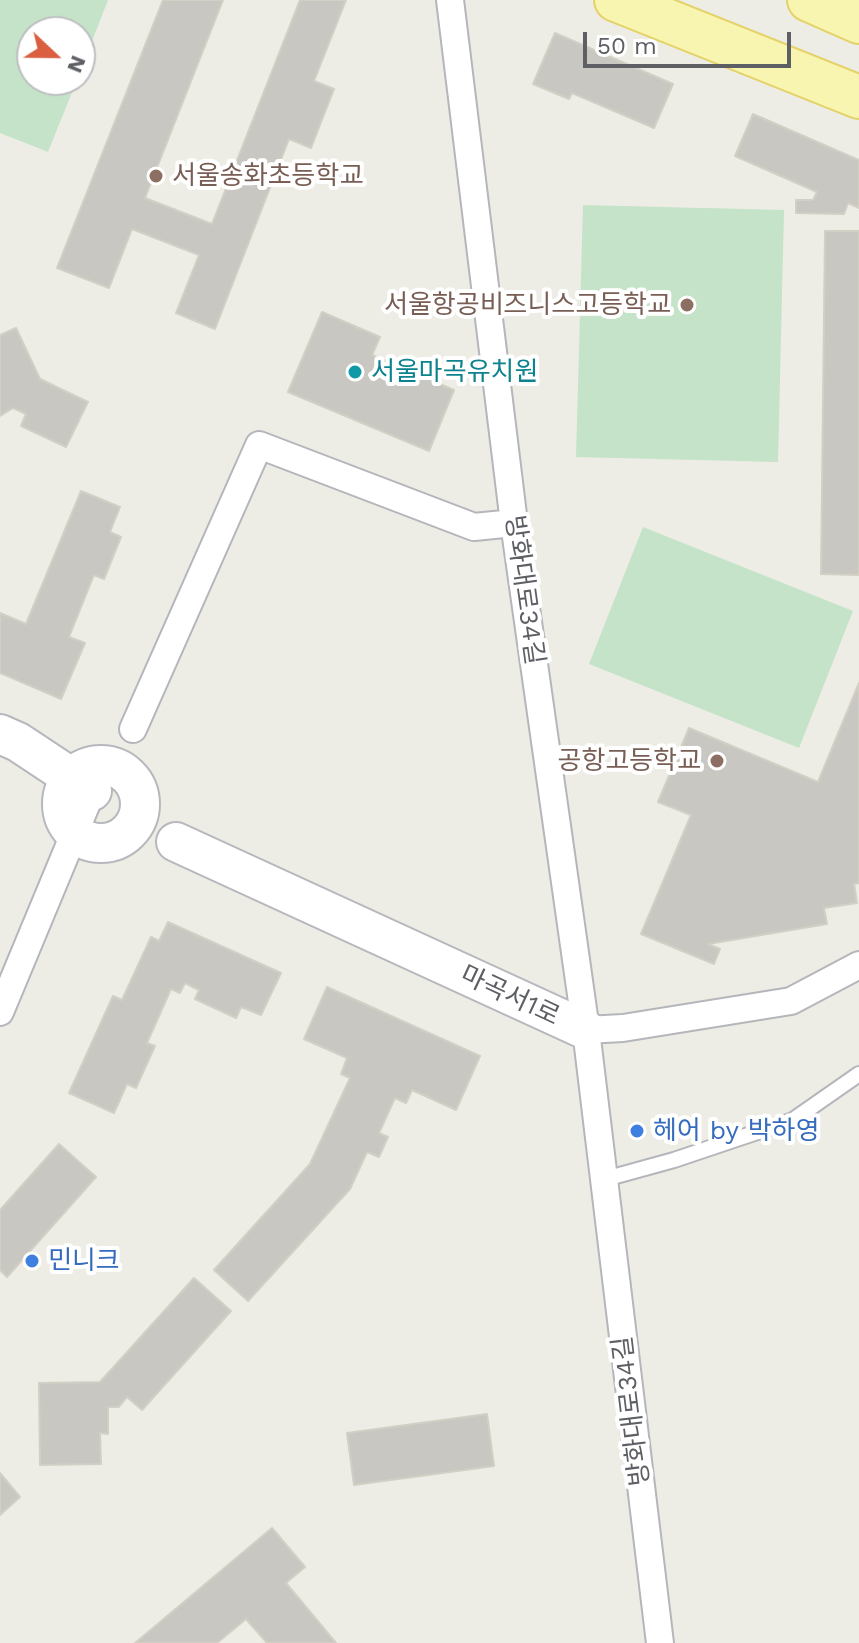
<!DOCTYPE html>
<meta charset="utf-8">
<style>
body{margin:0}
#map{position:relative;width:859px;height:1643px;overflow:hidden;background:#eeede5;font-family:"Work Sans",sans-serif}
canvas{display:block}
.north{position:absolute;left:16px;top:16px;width:80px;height:80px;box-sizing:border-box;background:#fff;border:2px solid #bebfc1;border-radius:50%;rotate:112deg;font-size:22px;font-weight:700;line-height:32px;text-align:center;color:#5d5f64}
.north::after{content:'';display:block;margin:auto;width:28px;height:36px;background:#d95f40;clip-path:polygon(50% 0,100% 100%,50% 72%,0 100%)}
.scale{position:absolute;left:583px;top:32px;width:208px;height:36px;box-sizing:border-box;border:4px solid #5d5f64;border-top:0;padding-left:10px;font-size:24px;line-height:28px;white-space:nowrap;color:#5d5f64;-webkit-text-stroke:6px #fff;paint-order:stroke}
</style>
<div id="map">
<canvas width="859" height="1643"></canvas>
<div class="north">N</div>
<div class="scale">50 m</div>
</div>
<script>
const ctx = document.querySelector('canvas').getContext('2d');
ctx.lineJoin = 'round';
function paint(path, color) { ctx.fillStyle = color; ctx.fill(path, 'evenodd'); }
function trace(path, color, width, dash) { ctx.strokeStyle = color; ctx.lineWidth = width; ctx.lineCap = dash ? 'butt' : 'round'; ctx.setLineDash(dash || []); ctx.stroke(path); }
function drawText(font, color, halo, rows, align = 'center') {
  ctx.font = font + ' "Work Sans","Noto Sans KR",sans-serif'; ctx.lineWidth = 8; ctx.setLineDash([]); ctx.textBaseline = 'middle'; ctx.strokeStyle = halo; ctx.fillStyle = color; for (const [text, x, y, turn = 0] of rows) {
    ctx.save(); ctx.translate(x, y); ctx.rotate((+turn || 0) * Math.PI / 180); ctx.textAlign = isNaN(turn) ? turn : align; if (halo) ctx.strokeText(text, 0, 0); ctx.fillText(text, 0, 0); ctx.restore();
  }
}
paint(new Path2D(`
 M 0,0 L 108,0 L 80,72 L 80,32 L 32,32 L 32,80 L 77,80 L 48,152 L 0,133 Z
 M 583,205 L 784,210 L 778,462 L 576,457 Z
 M 643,527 L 853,611 L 799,748 L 589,664 Z`), '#c4e3c8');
const building = new Path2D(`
 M 163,0 L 223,0 L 145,198 L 212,224 L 300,0 L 346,0 L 314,81 L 334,89 L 311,148 L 289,139 L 215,329 L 176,313 L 199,255 L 132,229 L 109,288 L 57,268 Z
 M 555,33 L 673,84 L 654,128 L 572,93 L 569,99 L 533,84 Z
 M 753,114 L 859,160 L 859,208 L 848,203 L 844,214 L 796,213 L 796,200 L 813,200 L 817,192 L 735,156 Z
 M 825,231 L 859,231 L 859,575 L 821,574 Z
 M 322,312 L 380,337 L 372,355 L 454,390 L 429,451 L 288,392 Z
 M 16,328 L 40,379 L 88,402 L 66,447 L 21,426 L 26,414 L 13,408 L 0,416 L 0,335 Z
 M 81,491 L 120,507 L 110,532 L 121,537 L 104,579 L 94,575 L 69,637 L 85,643 L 61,699 L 0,673 L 0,613 L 26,624 Z
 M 859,683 L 859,883 L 854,884 L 857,903 L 824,908 L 827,924 L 708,944 L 720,949 L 714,964 L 641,934 L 691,815 L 658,802 L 689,728 L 818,782 Z
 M 168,922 L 281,973 L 261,1015 L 241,1007 L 236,1018 L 195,999 L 199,990 L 185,983 L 180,993 L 171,989 L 147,1043 L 155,1046 L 136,1088 L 127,1084 L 114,1113 L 69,1093 L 113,996 L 122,1000 L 151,937 L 159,941 Z
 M 327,987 L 480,1056 L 456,1110 L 412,1090 L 406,1103 L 395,1098 L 379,1133 L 388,1137 L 379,1157 L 367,1152 L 350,1189 L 248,1301 L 214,1270 L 310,1164 L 350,1078 L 341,1074 L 347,1058 L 304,1039 Z
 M 59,1144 L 96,1177 L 7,1277 L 0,1270 L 0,1210 Z
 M 194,1278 L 231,1311 L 142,1410 L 127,1397 L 119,1407 L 108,1407 L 108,1434 L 100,1433 L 101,1464 L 40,1465 L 39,1383 L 100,1382 Z
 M 487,1414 L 494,1466 L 354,1485 L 347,1433 Z
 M 0,1473 L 20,1497 L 0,1515 Z
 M 272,1528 L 305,1567 L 286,1583 L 336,1643 L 267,1643 L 246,1619 L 217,1643 L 135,1643 Z`);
paint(building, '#c9c7c2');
trace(building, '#d2cfc4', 2);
const lane = new Path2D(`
 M 605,1179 L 674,1160 L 793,1120 L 859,1074`);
const street = new Path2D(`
 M 450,0 L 514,523 L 586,1030 L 660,1643
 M 133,729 L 259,445 L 474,527 L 514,523
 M 0,1012 L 92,791
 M 586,1030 L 623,1028 L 791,1001 L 859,965`);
const secondary = new Path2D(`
 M 0,734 L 18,742 L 92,791
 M62 804a39 39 0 1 1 78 0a39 39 0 1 1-78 0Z
 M 176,842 L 586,1030`);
const primary = new Path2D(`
 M 616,0 L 859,97
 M 809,0 L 859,22`);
trace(lane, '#b5b6bb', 18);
trace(street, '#b5b6bb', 30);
trace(secondary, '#b6b8be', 42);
trace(primary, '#e4d168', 46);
trace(lane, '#fff', 14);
trace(street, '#fff', 26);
trace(secondary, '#fff', 38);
trace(primary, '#f7f5b0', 42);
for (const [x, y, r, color] of [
 [156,176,8,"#8d6e63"],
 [687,305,8,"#8d6e63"],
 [355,372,8,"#0f9aa8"],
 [717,761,8,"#8d6e63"],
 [637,1131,8,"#3f7fe0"],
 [32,1261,8,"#3f7fe0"]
]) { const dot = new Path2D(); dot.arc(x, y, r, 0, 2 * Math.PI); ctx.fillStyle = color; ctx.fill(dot); trace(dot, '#fff', 3); }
drawText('26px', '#785e54', '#fff', [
 ["서울송화초등학교",172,176,"left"],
 ["서울항공비즈니스고등학교",671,305],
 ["공항고등학교",701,761]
], 'right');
drawText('26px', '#0d838f', '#fff', [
 ["서울마곡유치원",371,372]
], 'left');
drawText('26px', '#5d5f64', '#fff', [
 ["방화대로34길",524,590,82],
 ["마곡서1로",510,996,25],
 ["방화대로34길",632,1411,-97]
]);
drawText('26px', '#366cbe', '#fff', [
 ["헤어 by 박하영",653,1131],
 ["민니크",48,1261]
], 'left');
</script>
